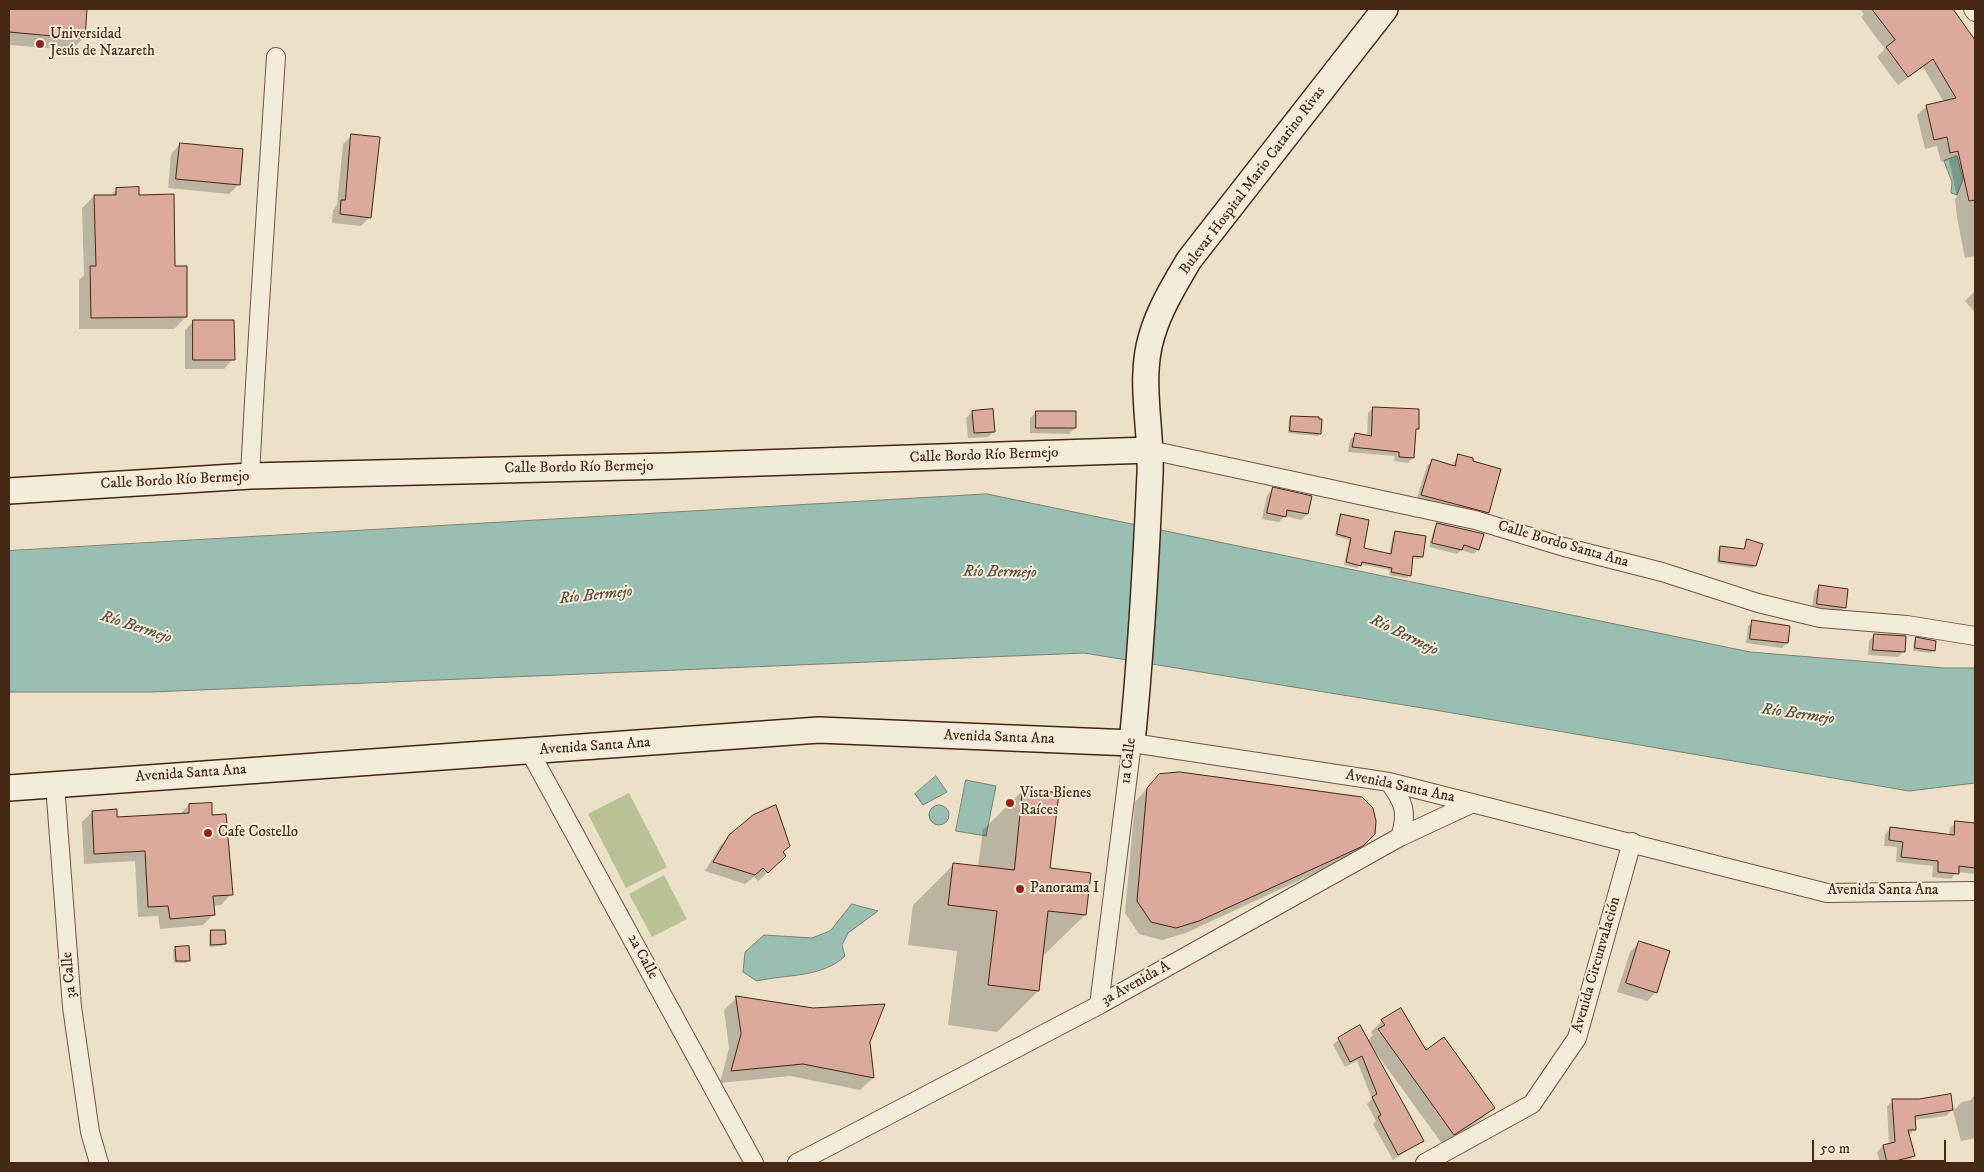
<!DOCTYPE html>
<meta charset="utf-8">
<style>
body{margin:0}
#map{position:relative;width:1984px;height:1172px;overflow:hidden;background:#ece1c8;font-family:"IM FELL DW Pica",serif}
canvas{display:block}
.frame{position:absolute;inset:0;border:10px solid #452713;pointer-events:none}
.scale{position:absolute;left:1812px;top:1140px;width:134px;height:22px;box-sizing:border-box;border:2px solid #452713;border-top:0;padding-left:6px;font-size:15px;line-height:18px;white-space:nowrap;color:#452713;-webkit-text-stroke:4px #f3ecdb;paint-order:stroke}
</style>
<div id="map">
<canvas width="1984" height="1172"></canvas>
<div class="frame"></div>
<div class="scale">50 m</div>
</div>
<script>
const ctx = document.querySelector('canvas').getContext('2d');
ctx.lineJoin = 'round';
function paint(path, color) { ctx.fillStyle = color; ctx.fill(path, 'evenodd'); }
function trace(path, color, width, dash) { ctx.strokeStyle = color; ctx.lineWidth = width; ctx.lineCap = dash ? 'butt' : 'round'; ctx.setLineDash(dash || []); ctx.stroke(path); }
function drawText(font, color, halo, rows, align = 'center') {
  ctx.font = font + ' "IM FELL DW Pica",serif'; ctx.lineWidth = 4; ctx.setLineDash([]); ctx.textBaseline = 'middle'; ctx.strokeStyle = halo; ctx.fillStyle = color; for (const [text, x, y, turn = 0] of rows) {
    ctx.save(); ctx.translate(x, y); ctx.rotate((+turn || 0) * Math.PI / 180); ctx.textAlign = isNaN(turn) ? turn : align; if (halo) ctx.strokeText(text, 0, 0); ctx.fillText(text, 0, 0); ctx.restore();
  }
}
paint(new Path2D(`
 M 629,793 L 667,867 L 626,888 L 588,814 Z
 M 664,875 L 687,919 L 652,937 L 629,894 Z`), '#b8c295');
const water = new Path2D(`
 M 1957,156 L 1963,179 L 1957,195 L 1951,193 L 1952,182 L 1944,161 Z
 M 987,494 L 1750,652 L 1944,668 L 1975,668 L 1975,783 L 1909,791 L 1435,710 L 1084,653 L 151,692 L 9,692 L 9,551 Z
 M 936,776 L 947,792 L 923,805 L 915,794 Z
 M 966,780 L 996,786 L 986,836 L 956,831 Z
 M929 815a10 10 0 1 1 20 0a10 10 0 1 1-20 0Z
 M 852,904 L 878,911 L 848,933 L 842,945 L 845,956 C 822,978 787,974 757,981 L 743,972 L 745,952 L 764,935 L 812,938 L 830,931 Z`);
paint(water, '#99beb2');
trace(water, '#778272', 1);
paint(new Path2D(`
 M 9,9 L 86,9 L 84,38 L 71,50 L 9,45 Z
 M 1860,9 L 1952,9 L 1975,40 L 1975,256 L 1965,258 L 1957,218 L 1955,199 L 1957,197 L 1949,160 L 1941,162 L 1937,146 L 1925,149 L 1917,115 L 1927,106 L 1944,102 L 1923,67 L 1898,85 L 1877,57 L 1885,49 L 1861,17 L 1864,14 Z
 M 352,135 L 370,217 L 361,226 L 332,223 L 333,210 L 337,205 L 343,144 Z
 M 180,144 L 239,184 L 229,194 L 168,188 L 171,154 Z
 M 117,189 L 138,196 L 174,267 L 186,317 L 174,329 L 79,329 L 79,280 L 84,275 L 82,208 L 94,196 L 110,196 Z
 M 1975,291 L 1975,312 L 1965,301 Z
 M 194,321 L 233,359 L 224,369 L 185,369 L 185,330 Z
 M 1373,408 L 1417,428 L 1415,431 L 1412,458 L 1408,463 L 1394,461 L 1395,456 L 1348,452 L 1350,440 L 1355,435 L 1367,437 L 1368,413 Z
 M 972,412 L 994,431 L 988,437 L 968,438 L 966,418 Z
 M 1036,412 L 1075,428 L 1069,434 L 1030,433 L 1030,418 Z
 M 1291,417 L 1320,433 L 1318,436 L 1288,433 L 1289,419 Z
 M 1459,455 L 1488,512 L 1482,518 L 1416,501 L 1427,466 L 1433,460 L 1451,466 Z
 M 1273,489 L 1307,514 L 1301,520 L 1285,516 L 1279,522 L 1262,519 L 1267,495 Z
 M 1341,515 L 1362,549 L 1389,555 L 1393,535 L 1395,532 L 1422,557 L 1419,559 L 1412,558 L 1410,575 L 1407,578 L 1389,575 L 1390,570 L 1360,564 L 1357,568 L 1344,565 L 1349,540 L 1335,536 L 1339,518 Z
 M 1438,524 L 1478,549 L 1474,554 L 1461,550 L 1457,554 L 1429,547 L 1434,528 Z
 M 1748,540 L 1755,565 L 1753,568 L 1717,563 L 1718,550 L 1721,547 L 1743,550 Z
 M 1820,586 L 1845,607 L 1839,613 L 1812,610 L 1814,592 Z
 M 1753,622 L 1787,643 L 1782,648 L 1746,643 L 1748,626 Z
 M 1875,635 L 1904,651 L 1898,657 L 1868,655 L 1869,641 Z
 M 1917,639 L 1934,650 L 1931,653 L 1913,651 L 1914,641 Z
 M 1159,775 L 1367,842 L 1354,855 L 1186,933 L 1162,940 L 1139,934 L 1125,913 L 1135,802 Z
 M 1024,789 L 1048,869 L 1085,915 L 1044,955 L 1042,955 L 1038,991 L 997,1032 L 948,1025 L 957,951 L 908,945 L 913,905 L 954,864 L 978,867 L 983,830 Z
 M 189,805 L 231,894 L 221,905 L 213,906 L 214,914 L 203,925 L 160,929 L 158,916 L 138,917 L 135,861 L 84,864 L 82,822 L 92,812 L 116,819 L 179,815 Z
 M 1955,823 L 1975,824 L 1975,874 L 1957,872 L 1951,879 L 1932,877 L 1933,866 L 1896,862 L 1897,847 L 1884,846 L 1885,834 L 1891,828 L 1949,835 L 1950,828 Z
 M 730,836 L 782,853 L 775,866 L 758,881 L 754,877 L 745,884 L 705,871 L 720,846 Z
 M 211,931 L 224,944 L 222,946 L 209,947 L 209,934 Z
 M 1639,943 L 1656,992 L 1647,1001 L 1617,992 L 1630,952 Z
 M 176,948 L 189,960 L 186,963 L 174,963 L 173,950 Z
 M 736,998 L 813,1009 L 868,1041 L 873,1078 L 860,1090 L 790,1076 L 720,1083 L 729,1048 L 724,1010 Z
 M 1382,1021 L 1425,1051 L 1493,1108 L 1482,1119 L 1443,1145 L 1374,1050 L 1422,1141 L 1393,1160 L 1373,1124 L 1376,1121 L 1367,1104 L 1372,1099 L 1357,1061 L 1345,1067 L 1333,1045 L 1339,1039 L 1367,1041 L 1373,1035 L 1371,1032 Z
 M 1975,1094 L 1975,1138 L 1961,1141 L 1953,1111 L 1962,1102 L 1971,1100 Z
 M 1893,1101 L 1952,1110 L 1946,1116 L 1914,1120 L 1915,1129 L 1908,1136 L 1914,1156 L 1908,1162 L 1880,1163 L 1877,1152 L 1883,1146 L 1889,1145 L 1887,1106 Z`), '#0003');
const building = new Path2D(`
 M 9,9 L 87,9 L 85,39 L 9,32 Z
 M 1872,9 L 1953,9 L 1975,40 L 1975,200 L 1969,201 L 1958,151 L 1950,153 L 1947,137 L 1934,140 L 1926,105 L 1956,98 L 1933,59 L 1908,77 L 1886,47 L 1895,40 Z
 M 351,134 L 380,137 L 371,218 L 340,214 L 341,200 L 345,200 Z
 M 180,143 L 243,149 L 240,185 L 176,179 Z
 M 139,187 L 139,195 L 174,194 L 175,266 L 187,266 L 187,317 L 91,318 L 90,266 L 96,266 L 94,195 L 116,195 L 116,188 Z
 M 193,320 L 234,320 L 235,360 L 193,360 Z
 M 1373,407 L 1419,409 L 1419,429 L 1416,429 L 1414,458 L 1399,457 L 1399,452 L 1352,447 L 1355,433 L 1371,436 Z
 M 993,409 L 995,432 L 974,433 L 972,411 Z
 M 1036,411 L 1076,411 L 1076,428 L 1036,428 Z
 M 1291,416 L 1319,417 L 1319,419 L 1322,419 L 1321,434 L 1290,431 Z
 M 1458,454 L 1473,458 L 1473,461 L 1501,469 L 1489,513 L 1421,495 L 1432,459 L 1455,466 Z
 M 1273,487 L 1312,496 L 1308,514 L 1287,510 L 1286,517 L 1267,513 Z
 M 1341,514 L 1369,520 L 1364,548 L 1391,554 L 1395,531 L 1426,536 L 1423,557 L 1413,556 L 1411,576 L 1391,572 L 1392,568 L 1362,562 L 1361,566 L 1346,562 L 1351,538 L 1337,534 Z
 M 1437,523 L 1484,534 L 1479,550 L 1464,545 L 1462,550 L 1432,543 Z
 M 1747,539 L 1763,544 L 1756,566 L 1719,561 L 1720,546 L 1744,549 Z
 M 1819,585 L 1848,589 L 1846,608 L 1817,604 Z
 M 1752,620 L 1790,626 L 1788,643 L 1750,639 Z
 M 1874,634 L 1906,636 L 1905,652 L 1873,650 Z
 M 1916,637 L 1936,641 L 1935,651 L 1915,648 Z
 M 1180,772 L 1362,797 L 1373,808 L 1376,821 L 1375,834 L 1363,846 L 1199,921 L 1176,928 L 1151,922 L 1137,901 L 1147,788 L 1159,774 Z
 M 1023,788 L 1059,793 L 1050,868 L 1091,873 L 1086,915 L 1048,911 L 1039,991 L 988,985 L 997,911 L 948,905 L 953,863 L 1014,870 Z
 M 212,803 L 212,815 L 226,814 L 233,895 L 213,896 L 215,915 L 170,919 L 168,906 L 148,907 L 145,851 L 94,854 L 92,811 L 117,809 L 117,817 L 189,813 L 189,804 Z
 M 776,805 L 790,846 L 783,852 L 786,856 L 768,873 L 763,868 L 755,875 L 713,862 L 729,835 L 753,815 Z
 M 1955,821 L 1975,823 L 1975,868 L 1959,866 L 1959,874 L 1938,872 L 1938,861 L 1901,857 L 1903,842 L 1889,840 L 1890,827 L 1954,835 Z
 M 211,930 L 225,930 L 226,944 L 211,945 Z
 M 1639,941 L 1670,951 L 1657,993 L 1626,983 Z
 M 189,946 L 190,961 L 176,961 L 175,947 Z
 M 736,996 L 813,1008 L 885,1004 L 870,1042 L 874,1078 L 803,1064 L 731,1071 L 741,1034 Z
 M 1401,1008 L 1426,1050 L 1444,1037 L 1495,1108 L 1454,1135 L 1378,1029 L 1385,1025 L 1381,1020 Z
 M 1360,1025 L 1424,1141 L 1398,1155 L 1378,1117 L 1381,1115 L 1372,1097 L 1377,1094 L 1362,1056 L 1350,1062 L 1338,1038 Z
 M 1951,1094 L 1953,1110 L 1915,1116 L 1916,1130 L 1908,1130 L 1915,1156 L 1887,1163 L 1883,1145 L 1895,1142 L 1892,1099 L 1919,1099 Z`);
paint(building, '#dcaa9c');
trace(building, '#452713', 1);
const minor = new Path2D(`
 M 1973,9 L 1975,12
 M 1150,450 L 1475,520 L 1564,547 L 1662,572 L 1758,603 L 1820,618 L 1907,625 L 1975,636
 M 250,476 C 257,336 267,197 276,57
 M 530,752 L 754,1163
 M 1389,782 C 1404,802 1408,813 1400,837
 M 55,785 L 72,1007 L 90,1132 L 99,1163
 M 1099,1005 L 1132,743 L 1389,782 L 1827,893 L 1975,891
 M 797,1163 L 1099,1005 L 1400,837 L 1473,803
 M 1425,1163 L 1532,1104 L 1577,1038 L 1632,842`);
const secondary = new Path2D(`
 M 9,491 L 250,476 L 670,466 L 1150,450
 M 9,788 L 819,730 L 1132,743 C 1141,654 1146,564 1150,474 C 1152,429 1138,379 1152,335 C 1160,308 1175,284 1189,260 L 1385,9`);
trace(minor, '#6f5640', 20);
trace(secondary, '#452713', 28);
trace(minor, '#f3ecdb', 18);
trace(secondary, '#f3ecdb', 25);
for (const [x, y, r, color] of [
 [40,44,5,"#8f2418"],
 [1010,803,5,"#8f2418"],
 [208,833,5,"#8f2418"],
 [1020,889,5,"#8f2418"]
]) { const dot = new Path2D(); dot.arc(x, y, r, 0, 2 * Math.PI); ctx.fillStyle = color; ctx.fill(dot); trace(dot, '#f3ecdb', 2); }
drawText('15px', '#452713', '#f3ecdb', [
 ["Universidad",50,35],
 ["Jesús de Nazareth",50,52],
 ["Vista Bienes",1020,794],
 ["Raíces",1020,811],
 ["Cafe Costello",218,833],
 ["Panorama I",1030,889]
], 'left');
drawText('15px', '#452713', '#f3ecdb', [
 ["Bulevar Hospital Mario Catarino Rivas",1253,181,-53],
 ["Calle Bordo Río Bermejo",984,456,-2],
 ["Calle Bordo Río Bermejo",579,468,-1],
 ["Calle Bordo Río Bermejo",175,481,-3],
 ["Calle Bordo Santa Ana",1563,545,16],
 ["Avenida Santa Ana",999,738,2],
 ["Avenida Santa Ana",595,747,-4],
 ["1a Calle",1129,761,-83],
 ["Avenida Santa Ana",191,774,-4],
 ["Avenida Santa Ana",1400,787,12],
 ["Avenida Santa Ana",1883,891],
 ["2a Calle",642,957,62],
 ["Avenida Circunvalación",1597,965,-74],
 ["3a Calle",70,975,-95],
 ["3a Avenida A",1136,984,-29]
]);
drawText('italic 16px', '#5a4d3b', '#f3ecdb', [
 ["Río Bermejo",1000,573,1],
 ["Río Bermejo",596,596,-6],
 ["Río Bermejo",136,628,18],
 ["Río Bermejo",1404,636,26],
 ["Río Bermejo",1798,715,8]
]);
</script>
